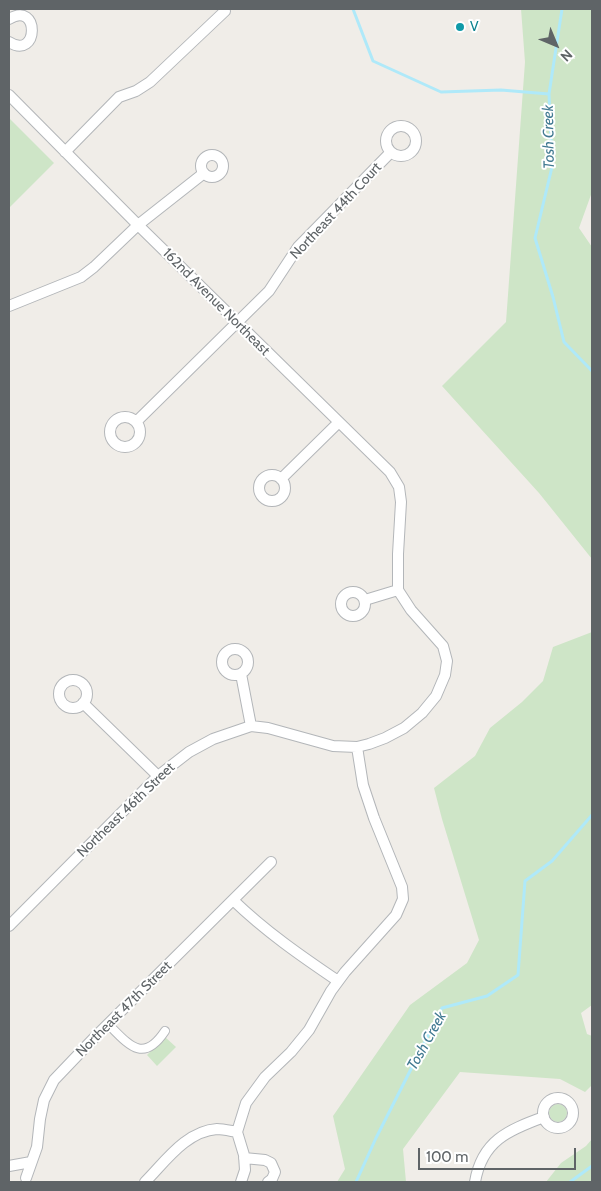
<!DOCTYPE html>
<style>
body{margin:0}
#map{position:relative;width:601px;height:1191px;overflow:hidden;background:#f0ede8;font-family:Cabin,sans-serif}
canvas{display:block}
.frame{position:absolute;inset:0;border:10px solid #5f6467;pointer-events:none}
.north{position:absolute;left:531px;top:20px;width:50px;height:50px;-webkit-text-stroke:4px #fff;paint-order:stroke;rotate:135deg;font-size:14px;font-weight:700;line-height:20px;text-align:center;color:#5f6467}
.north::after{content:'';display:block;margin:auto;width:18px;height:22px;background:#5f6467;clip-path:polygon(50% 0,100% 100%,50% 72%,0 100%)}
.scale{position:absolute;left:418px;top:1148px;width:158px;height:22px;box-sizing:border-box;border:2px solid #5f6467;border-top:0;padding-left:6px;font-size:15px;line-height:18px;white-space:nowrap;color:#5f6467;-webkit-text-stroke:4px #fff;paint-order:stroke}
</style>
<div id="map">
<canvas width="601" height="1191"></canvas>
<div class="frame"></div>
<div class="north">N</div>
<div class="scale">100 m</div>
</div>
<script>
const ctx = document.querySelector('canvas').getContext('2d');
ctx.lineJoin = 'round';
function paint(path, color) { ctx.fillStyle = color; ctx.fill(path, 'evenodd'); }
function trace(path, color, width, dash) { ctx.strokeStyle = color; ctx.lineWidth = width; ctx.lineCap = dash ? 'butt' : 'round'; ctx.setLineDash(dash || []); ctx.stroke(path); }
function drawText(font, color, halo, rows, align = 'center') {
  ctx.font = font + ' Cabin,sans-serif'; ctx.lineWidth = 4; ctx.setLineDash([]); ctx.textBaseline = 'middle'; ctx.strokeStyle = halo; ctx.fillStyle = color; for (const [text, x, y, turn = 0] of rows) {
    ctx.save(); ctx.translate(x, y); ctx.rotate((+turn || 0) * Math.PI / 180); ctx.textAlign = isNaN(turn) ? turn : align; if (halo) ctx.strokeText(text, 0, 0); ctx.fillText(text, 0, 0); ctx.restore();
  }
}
paint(new Path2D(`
 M 521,9 L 592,9 L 592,71 L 591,73 L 592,81 L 592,192 L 579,228 L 592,247 L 592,559 L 539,493 L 442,386 L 506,322 L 525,62 Z
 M 9,118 L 54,163 L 9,208 Z
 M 592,632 L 592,1005 L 581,1013 L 587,1034 L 592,1036 L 592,1085 L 585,1092 L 560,1079 L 460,1072 L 403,1149 L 406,1182 L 337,1182 L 345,1169 L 333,1116 L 410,1005 L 467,963 L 479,940 L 442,819 L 434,788 L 475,756 L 490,728 L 522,702 L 543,681 L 553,647 Z
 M 165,1037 L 176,1047 L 157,1066 L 147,1055 Z
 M549 1113a9 9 0 1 1 18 0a9 9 0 1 1-18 0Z
 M 592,1139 L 592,1182 L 546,1182 L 561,1163 L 586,1146 Z`), '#cee5c7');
trace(new Path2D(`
 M 353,9 L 373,61 L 441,92 L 501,90 L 549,94 L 552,167 L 535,238 L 553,297 L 564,342 L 592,371
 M 549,94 L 562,9
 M 356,1182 L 376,1138 L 442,1008 L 487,996 L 518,975 L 525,881 L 552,861 L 592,815
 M 570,1182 L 592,1166`), '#afe9f9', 3);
const pedestrian = new Path2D(`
 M 108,1024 C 129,1045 143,1064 165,1031`);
const minor = new Path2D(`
 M 9,19 C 40,0 39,61 9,42
 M 9,95 L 138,225 L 390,472 L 399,487 L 401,502 L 398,554 L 398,590 L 411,610 L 443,646 L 447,661 L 445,675 L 436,696 L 422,713 L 404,728 L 385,738 L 369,744 L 357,747 L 333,746 L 268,728 L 251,726 L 213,739 L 189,752 L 158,776 L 9,926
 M386 141a15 15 0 1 1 30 0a15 15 0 1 1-30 0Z
 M 65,152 L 119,97 L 136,91 L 150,82 L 225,11
 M201 166a11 11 0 1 1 22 0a11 11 0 1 1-22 0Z
 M 9,306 L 81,277 L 94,267 L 138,225 L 204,173
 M110 432a15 15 0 1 1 30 0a15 15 0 1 1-30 0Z
 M 136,422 L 269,291 L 298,247 L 391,152
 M259 488a13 13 0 1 1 26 0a13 13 0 1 1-26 0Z
 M 281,479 L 339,422
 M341 604a12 12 0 1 1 24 0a12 12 0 1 1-24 0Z
 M 365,600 L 398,590
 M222 662a13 13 0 1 1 26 0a13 13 0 1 1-26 0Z
 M 241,674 L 251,726
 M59 694a14 14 0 1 1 28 0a14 14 0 1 1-28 0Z
 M 83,703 L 158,776
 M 233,900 C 265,931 301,956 338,981
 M543 1113a15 15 0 1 1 30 0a15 15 0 1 1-30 0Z
 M 244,1158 L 265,1160 L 271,1163 L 275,1172 L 272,1179 L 268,1182
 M 9,1166 L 31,1162
 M 26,1178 L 37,1147 L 40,1119 L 44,1100 L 54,1080 L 96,1036 L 271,862
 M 145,1182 C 165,1162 186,1131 217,1129 C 223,1129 231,1131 237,1132
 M 241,1182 L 245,1170 L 244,1155 L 237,1132 L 246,1103 L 265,1077 L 291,1052 L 309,1030 L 331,991 L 345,972 L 396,915 L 403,899 L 402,887 L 374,818 L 363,785 L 357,747
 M 475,1182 C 482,1141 508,1130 544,1117`);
trace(pedestrian, '#b3b6b9', 10);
trace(minor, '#b3b6b9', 12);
trace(pedestrian, '#fff', 8);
trace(minor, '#fff', 10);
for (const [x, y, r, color] of [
 [460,27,5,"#0f9aa8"]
]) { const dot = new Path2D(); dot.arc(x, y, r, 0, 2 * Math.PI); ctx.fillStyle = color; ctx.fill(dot); trace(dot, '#fff', 2); }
drawText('14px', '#0d838f', '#fff', [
 ["V",470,27]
], 'left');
drawText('14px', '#5f6467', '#fff', [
 ["Northeast 44th Court",336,211,-47],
 ["162nd Avenue Northeast",216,302,45],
 ["Northeast 46th Street",126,810,-44],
 ["Northeast 47th Street",124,1009,-45]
]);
drawText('italic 15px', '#427a92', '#fff', [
 ["Tosh Creek",549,137,-91],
 ["Tosh Creek",427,1041,-61]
]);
</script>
